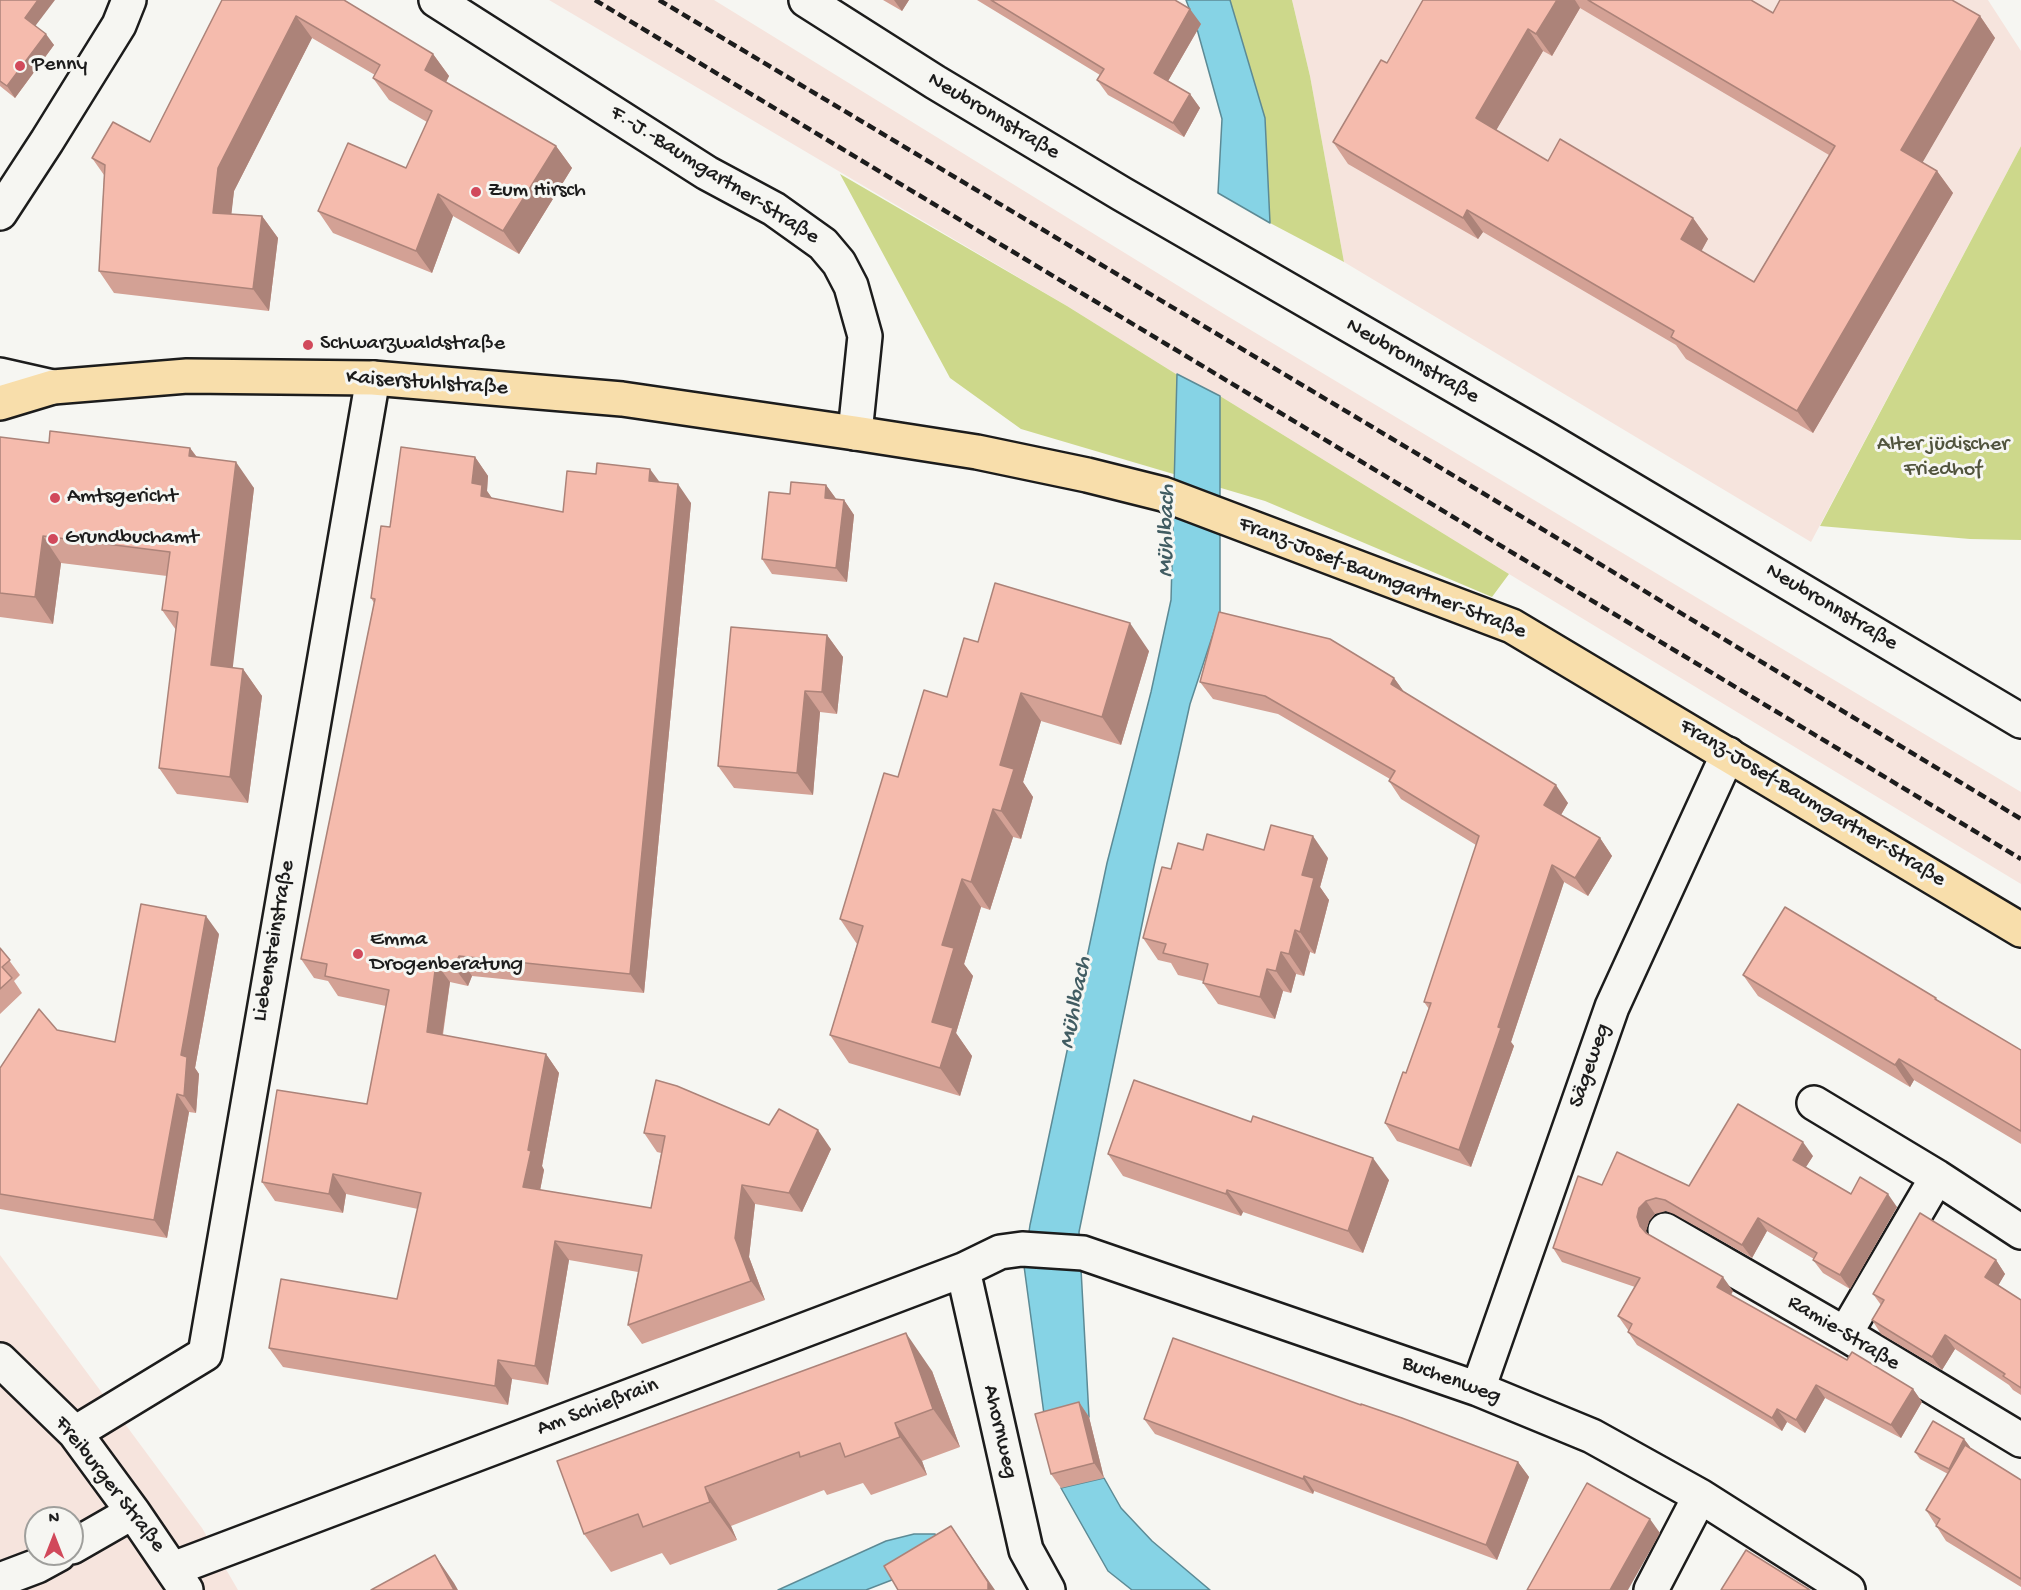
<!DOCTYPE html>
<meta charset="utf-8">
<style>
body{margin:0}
#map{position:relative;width:2021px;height:1590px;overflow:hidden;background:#f6f6f2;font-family:"Gochi Hand",sans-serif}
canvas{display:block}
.north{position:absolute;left:24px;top:1506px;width:60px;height:60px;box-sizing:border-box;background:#f6f6f2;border:2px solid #9f9f9c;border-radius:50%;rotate:0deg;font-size:16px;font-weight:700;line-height:24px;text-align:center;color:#1c1c1c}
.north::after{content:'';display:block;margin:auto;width:21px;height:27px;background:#d1495b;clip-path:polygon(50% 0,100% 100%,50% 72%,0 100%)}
</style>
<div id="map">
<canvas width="2021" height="1590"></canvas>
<div class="north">N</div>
</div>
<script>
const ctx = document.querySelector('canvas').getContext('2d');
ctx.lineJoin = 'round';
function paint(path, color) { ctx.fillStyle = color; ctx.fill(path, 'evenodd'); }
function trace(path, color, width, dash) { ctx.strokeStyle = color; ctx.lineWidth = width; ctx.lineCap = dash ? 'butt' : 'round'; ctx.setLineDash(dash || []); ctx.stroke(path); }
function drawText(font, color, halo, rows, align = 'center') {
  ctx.font = font + ' "Gochi Hand",sans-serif'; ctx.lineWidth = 6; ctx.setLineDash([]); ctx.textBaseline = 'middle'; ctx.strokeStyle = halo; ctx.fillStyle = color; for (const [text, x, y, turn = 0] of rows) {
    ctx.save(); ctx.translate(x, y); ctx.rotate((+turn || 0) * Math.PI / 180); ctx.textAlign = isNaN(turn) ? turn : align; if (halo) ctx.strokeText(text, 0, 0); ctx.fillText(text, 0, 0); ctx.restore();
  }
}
paint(new Path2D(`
 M 549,0 L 714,0 L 1224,314 L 2021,792 L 2021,884 L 1509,574 L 1220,396 L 1176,374 L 1067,306 Z
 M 1292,0 L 1988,0 L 2021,51 L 2021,146 L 1811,542 L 1344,262 L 1310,76 Z
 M 0,1255 L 202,1528 L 238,1590 L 0,1590 ZM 36,1518 L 72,1518 L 72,1554 L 36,1554 Z`), '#f6e4dd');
paint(new Path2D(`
 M 1230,0 L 1292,0 L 1310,76 L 1344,262 L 1270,223 L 1265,118 Z
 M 2021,146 L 2021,540 L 1970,539 L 1820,526 Z
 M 840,174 L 1067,306 L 1176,374 L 1220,396 L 1509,574 L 1492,597 L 1265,501 L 1021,429 L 950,378 Z`), '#cdd88b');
const water = new Path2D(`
 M 1186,0 L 1230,0 L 1265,118 L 1270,223 L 1218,193 L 1222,119 L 1197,29 Z
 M 1177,374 L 1220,396 L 1220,613 L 1190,704 L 1154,866 L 1079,1232 L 1089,1417 L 1046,1429 L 1024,1266 L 1030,1225 L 1107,863 L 1151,692 L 1171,600 Z
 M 1104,1478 L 1121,1508 L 1152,1541 L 1210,1590 L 1132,1590 L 1108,1571 L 1061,1488 Z
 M 914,1534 L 935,1534 L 943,1547 L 897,1578 L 866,1590 L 778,1590 L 886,1541 Z`);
paint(water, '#86d3e5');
trace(water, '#5c8a95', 1.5);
const minor = new Path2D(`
 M 436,0 L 707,173 L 774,209 L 823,244 L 839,263 L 851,286 L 865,336 L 855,433
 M 806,0 L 935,82 L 1122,194 L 1545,438 L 2021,721
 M 0,213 L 47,141 L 119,25 L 129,0
 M 0,375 L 53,387
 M 1814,1103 L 1937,1177 L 2021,1232
 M 1665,1230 L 1845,1334 L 2021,1440
 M 963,1270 L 1026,1550 L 1048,1590
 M 1845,1334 L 1937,1177
 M 0,1360 L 75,1433 L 133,1512 L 186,1590
 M 1478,1389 L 1612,1007 L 1728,754
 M 75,1433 L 205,1354 L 373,378
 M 72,1547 L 133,1512
 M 173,1569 L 963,1270 L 1000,1252 L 1022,1249 L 1083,1253 L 1478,1389 L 1592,1436 L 1700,1496 L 1848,1590
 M 0,1580 L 37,1566 L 59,1554
 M 1651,1590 L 1700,1496`);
const major = new Path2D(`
 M 0,403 L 53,387 L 187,376 L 373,378 L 622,399 L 855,433 L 977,452 L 1087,475 L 1163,494 L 1512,626 L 2021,930`);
trace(minor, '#1c1c1c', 38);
trace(major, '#1c1c1c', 38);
trace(minor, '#f6f6f2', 33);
trace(major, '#f8deab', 33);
trace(new Path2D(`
 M 595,0 L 2021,859
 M 659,0 L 1481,492 L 2021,819`), '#1c1c1c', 4.5, [9, 4.5]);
paint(new Path2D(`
 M 0,0 L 36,26 L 54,45 L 15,98 L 0,86 Z
 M 222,0 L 344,0 L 433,54 L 449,76 L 446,82 L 556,146 L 572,168 L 519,254 L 453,216 L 432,273 L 333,233 L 318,211 L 406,168 L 427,122 L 389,100 L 373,78 L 375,75 L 312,38 L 234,191 L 231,214 L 262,216 L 278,238 L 269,311 L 114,293 L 99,271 L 104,175 L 92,158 L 150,142 Z
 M 883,0 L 909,0 L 902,11 Z
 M 977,0 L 1175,0 L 1201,24 L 1168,81 L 1190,94 L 1200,108 L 1184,137 L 1108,95 L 1097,80 L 1100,75 Z
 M 1423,0 L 1751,0 L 1773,13 L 1980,16 L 1995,38 L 1922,162 L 1937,171 L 1953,193 L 1813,433 L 1686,359 L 1676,345 L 1483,232 L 1478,239 L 1348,164 L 1333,142 L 1387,63 ZM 1580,8 L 1829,155 L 1754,282 L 1701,251 L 1708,239 L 1693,218 L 1548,161 L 1496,130 L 1543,51 L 1552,56 Z
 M 0,437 L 49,443 L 190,448 L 197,457 L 254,488 L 232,668 L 243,669 L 262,696 L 248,803 L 177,794 L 159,768 L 176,630 L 162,610 L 167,576 L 61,563 L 53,624 L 0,617 Z
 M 475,457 L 488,476 L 487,491 L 492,498 L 563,512 L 659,482 L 691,503 L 644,993 L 472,976 L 468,986 L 450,982 L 443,1035 L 546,1054 L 559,1073 L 542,1166 L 544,1170 L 540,1190 L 651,1208 L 661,1153 L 657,1152 L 644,1133 L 769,1125 L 831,1149 L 802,1212 L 755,1204 L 749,1257 L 765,1300 L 642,1344 L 628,1325 L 638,1272 L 569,1260 L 548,1385 L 512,1379 L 508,1405 L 283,1367 L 269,1348 L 397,1299 L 418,1209 L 346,1194 L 343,1213 L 275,1201 L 262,1182 L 367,1104 L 386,1006 L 338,996 L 328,981 L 314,978 L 301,959 L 374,603 L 371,598 L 390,527 Z
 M 826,485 L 836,499 L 844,500 L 854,515 L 847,582 L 772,574 L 762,559 L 790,494 Z
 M 827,635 L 843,657 L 837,714 L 820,712 L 813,795 L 734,788 L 718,766 Z
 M 978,642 L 1149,651 L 1121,745 L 1041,721 L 1023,782 L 1033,797 L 1021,839 L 1013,837 L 990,910 L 981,907 L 964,964 L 973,976 L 956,1033 L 972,1056 L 960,1096 L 849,1063 L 830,1035 L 857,944 L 840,919 L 898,777 L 947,697 Z
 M 1394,678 L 1404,692 L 1568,803 L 1561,815 L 1600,838 L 1612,856 L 1588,896 L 1564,882 L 1511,1042 L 1514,1046 L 1471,1167 L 1397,1141 L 1385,1123 L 1406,1073 L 1429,1009 L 1424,1002 L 1476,845 L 1401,799 L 1389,781 L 1390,779 L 1278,714 L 1213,699 L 1200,682 Z
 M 1203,850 L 1328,858 L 1320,887 L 1329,900 L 1315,954 L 1310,952 L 1304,976 L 1296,974 L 1291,993 L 1283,991 L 1275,1019 L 1218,1004 L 1203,983 L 1203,981 L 1178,975 L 1171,963 L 1158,960 L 1143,938 L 1171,869 Z
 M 219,934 L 195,1068 L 199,1074 L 196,1113 L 189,1112 L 167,1238 L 0,1209 L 0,1068 L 57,1030 L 115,1042 Z
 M 0,948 L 20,975 L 14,981 L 22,993 L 0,1014 Z
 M 1743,975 L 1936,998 L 1938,1001 L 2021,1050 L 2021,1144 L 1914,1080 L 1910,1087 L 1758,996 Z
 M 1108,1154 L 1389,1180 L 1363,1253 L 1243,1212 L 1241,1216 L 1123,1176 Z
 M 1813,1156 L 1806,1167 L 1851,1194 L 1897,1207 L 1850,1289 L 1823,1273 L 1813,1260 L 1814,1259 L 1767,1231 L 1752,1258 L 1674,1214 L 1666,1211 L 1655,1214 L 1649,1221 L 1646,1231 L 1647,1233 L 1733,1291 L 1731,1295 L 1847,1360 L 1913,1389 L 1922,1402 L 1901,1438 L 1825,1398 L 1805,1433 L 1787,1422 L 1782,1431 L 1637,1345 L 1628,1332 L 1628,1330 L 1618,1316 L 1635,1287 L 1562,1262 L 1553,1248 L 1602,1185 L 1689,1186 Z
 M 1996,1260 L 2005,1274 L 1998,1285 L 2021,1300 L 2021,1395 L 2013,1390 L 2009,1385 L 1955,1349 L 1942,1370 L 1881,1334 L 1872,1320 L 1881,1305 L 1873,1294 Z
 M 932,1371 L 960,1447 L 922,1461 L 927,1475 L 871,1495 L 863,1483 L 827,1495 L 824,1490 L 731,1526 L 737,1540 L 670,1565 L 662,1553 L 611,1572 L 584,1534 Z
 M 1079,1402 L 1089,1417 L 1104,1478 L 1061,1488 L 1051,1474 Z
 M 1144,1419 L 1518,1462 L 1529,1477 L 1497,1560 L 1314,1491 L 1313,1494 L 1155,1434 Z
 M 1964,1439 L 1970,1447 L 1969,1448 L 2021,1480 L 2021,1587 L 1946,1541 L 1926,1510 L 1948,1474 L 1920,1459 L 1915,1452 Z`), '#d3a195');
paint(new Path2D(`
 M 38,0 L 55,0 L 33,29 L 25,18 Z
 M 894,0 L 909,0 L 902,11 Z
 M 1557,0 L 1575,0 L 1580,8 L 1552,56 L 1536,34 Z
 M 1190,9 L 1201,24 L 1164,88 L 1154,73 Z
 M 296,16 L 312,38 L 234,191 L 229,236 L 213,213 L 218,168 Z
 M 1980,16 L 1995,38 L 1917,172 L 1901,150 Z
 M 1528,29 L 1543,51 L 1491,139 L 1476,118 Z
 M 46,34 L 54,45 L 15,98 L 7,86 Z
 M 433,54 L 449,76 L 441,92 L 425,70 Z
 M 1190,94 L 1200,108 L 1184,137 L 1173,123 Z
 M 556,146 L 572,168 L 519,254 L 503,231 Z
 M 1937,171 L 1953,193 L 1813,433 L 1797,411 Z
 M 438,194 L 453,216 L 432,273 L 416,251 Z
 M 1467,210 L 1483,232 L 1478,239 L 1463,218 Z
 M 262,216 L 278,238 L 269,311 L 253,289 Z
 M 1693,218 L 1708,239 L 1696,261 L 1681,239 Z
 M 190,448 L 209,474 L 189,456 Z
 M 475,457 L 488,476 L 487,491 L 496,504 L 494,515 L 472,483 Z
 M 236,462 L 254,488 L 230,691 L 211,665 Z
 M 650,469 L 664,488 L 649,481 Z
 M 678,484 L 691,503 L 644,993 L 630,974 Z
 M 826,485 L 837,500 L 825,498 Z
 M 844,500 L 854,515 L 847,582 L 836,568 Z
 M 43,536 L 61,563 L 53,624 L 35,597 Z
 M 1130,623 L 1149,651 L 1121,745 L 1102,717 Z
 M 827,635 L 843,657 L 837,714 L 822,692 Z
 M 243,669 L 262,696 L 248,803 L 230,777 Z
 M 1394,678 L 1407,696 L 1391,684 Z
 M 805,691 L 820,712 L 813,795 L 797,773 Z
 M 1021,693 L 1041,721 L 1023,782 L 1033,797 L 1021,839 L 1001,811 L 1000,765 Z
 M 1556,785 L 1568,803 L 1556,823 L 1544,805 Z
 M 993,809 L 1013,837 L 990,910 L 971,882 Z
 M 1313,836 L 1328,858 L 1320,887 L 1329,900 L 1315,954 L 1300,932 L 1302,875 Z
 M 1600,838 L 1612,856 L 1588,896 L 1575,878 Z
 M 1552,865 L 1564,882 L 1511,1042 L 1514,1046 L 1471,1167 L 1459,1150 L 1498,1027 Z
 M 962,879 L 981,907 L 964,964 L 973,976 L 956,1033 L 972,1056 L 960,1096 L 940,1068 L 932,1022 L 942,945 Z
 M 206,916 L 219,934 L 195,1068 L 199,1074 L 196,1113 L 184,1096 L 181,1055 Z
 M 1295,930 L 1310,952 L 1304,976 L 1289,954 Z
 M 1281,952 L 1296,974 L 1291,993 L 1276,971 Z
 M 459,956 L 472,976 L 468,986 L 454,967 Z
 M 436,963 L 450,982 L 440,1051 L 427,1032 Z
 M 1267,969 L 1283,991 L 1275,1019 L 1260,997 Z
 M 546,1054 L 559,1073 L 542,1166 L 544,1170 L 537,1206 L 523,1187 L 528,1150 Z
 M 1899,1059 L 1914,1080 L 1910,1087 L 1895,1065 Z
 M 177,1094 L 189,1112 L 167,1238 L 154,1220 Z
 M 818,1130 L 831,1149 L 802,1212 L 789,1193 Z
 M 1803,1142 L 1813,1156 L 1802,1173 L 1793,1160 Z
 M 1373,1158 L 1389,1180 L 1363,1253 L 1348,1231 Z
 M 333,1174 L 346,1194 L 343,1213 L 329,1194 Z
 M 742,1185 L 755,1204 L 749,1257 L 765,1300 L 751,1281 L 735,1238 Z
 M 1227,1190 L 1243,1212 L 1241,1216 L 1226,1194 Z
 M 1888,1194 L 1897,1207 L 1850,1289 L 1840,1275 Z
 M 1646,1201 L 1655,1214 L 1649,1221 L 1646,1231 L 1649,1240 L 1640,1226 L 1637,1217 L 1639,1208 Z
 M 1758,1218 L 1767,1231 L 1752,1258 L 1742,1245 Z
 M 555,1241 L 569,1260 L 548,1385 L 535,1366 Z
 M 1996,1260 L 2005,1274 L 1995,1291 L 1985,1277 Z
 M 1723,1277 L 1733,1291 L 1727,1301 L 1717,1287 Z
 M 906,1333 L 932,1371 L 960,1447 L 933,1409 Z
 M 1945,1335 L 1955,1349 L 1942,1370 L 1932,1357 Z
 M 498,1360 L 512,1379 L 508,1405 L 495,1386 Z
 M 1816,1385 L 1825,1398 L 1805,1433 L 1796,1420 Z
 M 1913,1389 L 1922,1402 L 1901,1438 L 1891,1425 Z
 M 1079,1402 L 1089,1417 L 1104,1478 L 1094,1463 Z
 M 1777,1409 L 1787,1422 L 1782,1431 L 1772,1418 Z
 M 895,1423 L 922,1461 L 927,1475 L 900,1437 Z
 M 1964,1439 L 1970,1447 L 1954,1477 L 1949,1469 Z
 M 1518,1462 L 1529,1477 L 1497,1560 L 1486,1545 Z
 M 1304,1476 L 1314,1491 L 1313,1494 L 1303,1479 Z
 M 705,1487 L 731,1526 L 737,1540 L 710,1502 Z
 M 1650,1519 L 1660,1533 L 1628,1590 L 1610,1590 Z
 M 951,1526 L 977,1564 L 995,1590 L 988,1590 Z
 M 435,1555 L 454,1583 L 458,1590 L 454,1590 Z`), '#ac8379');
const building = new Path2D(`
 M 0,0 L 38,0 L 25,18 L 46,34 L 7,86 L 0,81 Z
 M 222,0 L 344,0 L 433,54 L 425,70 L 556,146 L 503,231 L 438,194 L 416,251 L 318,211 L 348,143 L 406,168 L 432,111 L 373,78 L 380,65 L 296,16 L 218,168 L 213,213 L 262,216 L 253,289 L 99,271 L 105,165 L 92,158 L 113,122 L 150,142 Z
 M 991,0 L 1175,0 L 1190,9 L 1154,73 L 1190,94 L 1173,123 L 1097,80 L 1104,69 Z
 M 1423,0 L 1557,0 L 1536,34 L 1528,29 L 1476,118 L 1548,161 L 1560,139 L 1693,218 L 1681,239 L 1754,282 L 1835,146 L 1588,0 L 1751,0 L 1773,13 L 1780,0 L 1952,0 L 1980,16 L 1901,150 L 1937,171 L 1797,411 L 1671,337 L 1674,331 L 1467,210 L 1463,218 L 1333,142 L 1381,60 L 1387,63 Z
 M 50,431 L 190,448 L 189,456 L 236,462 L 211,665 L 243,669 L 230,777 L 159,768 L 178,612 L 162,610 L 170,552 L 43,536 L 35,597 L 0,593 L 0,437 L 49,443 Z
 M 401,447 L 475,457 L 472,483 L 482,485 L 481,496 L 563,512 L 567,471 L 596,474 L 597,463 L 650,469 L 649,481 L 678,484 L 630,974 L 459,956 L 454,967 L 436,963 L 427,1032 L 546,1054 L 528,1150 L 531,1151 L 523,1187 L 651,1208 L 665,1136 L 644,1133 L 656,1080 L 677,1086 L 769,1125 L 779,1109 L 818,1130 L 789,1193 L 742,1185 L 735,1238 L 751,1281 L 628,1325 L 642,1255 L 555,1241 L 535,1366 L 498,1360 L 495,1386 L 269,1348 L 281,1279 L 397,1299 L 421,1193 L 333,1174 L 329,1194 L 262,1182 L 277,1090 L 367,1104 L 389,990 L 325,976 L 327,964 L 301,959 L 375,599 L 371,598 L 381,526 L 390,527 Z
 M 791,482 L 826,485 L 825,498 L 844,500 L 836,568 L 762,559 L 769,492 L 790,494 Z
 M 995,583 L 1130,623 L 1102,717 L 1021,693 L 1000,765 L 1014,769 L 1001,811 L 993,809 L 971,882 L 962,879 L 942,945 L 954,948 L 932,1022 L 953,1028 L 940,1068 L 830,1035 L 863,926 L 840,919 L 884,773 L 898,777 L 924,690 L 947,697 L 964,638 L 978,642 Z
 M 1219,612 L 1330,639 L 1394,678 L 1391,684 L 1556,785 L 1544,805 L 1600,838 L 1575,878 L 1552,865 L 1498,1027 L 1501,1028 L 1459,1150 L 1385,1123 L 1403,1072 L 1406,1073 L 1431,1003 L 1424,1002 L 1479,836 L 1389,781 L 1395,771 L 1265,696 L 1200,682 Z
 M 731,627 L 827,635 L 822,692 L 805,691 L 797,773 L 718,766 Z
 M 1271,825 L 1313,836 L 1302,875 L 1314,878 L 1300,932 L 1295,930 L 1289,954 L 1281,952 L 1276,971 L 1267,969 L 1260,997 L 1203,983 L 1208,964 L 1163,953 L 1166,944 L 1143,938 L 1162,867 L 1171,869 L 1178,843 L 1203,850 L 1207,834 L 1264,850 Z
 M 141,904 L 206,916 L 181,1055 L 187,1057 L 184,1096 L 177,1094 L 154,1220 L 0,1194 L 0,1068 L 39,1009 L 57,1030 L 115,1042 Z
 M 1785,907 L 1936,998 L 1935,999 L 2021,1050 L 2021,1131 L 1899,1059 L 1895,1065 L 1743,975 Z
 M 0,948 L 10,960 L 2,967 L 12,978 L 0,989 Z
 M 1134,1080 L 1251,1122 L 1253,1116 L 1373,1158 L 1348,1231 L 1227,1190 L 1226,1194 L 1108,1154 Z
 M 1738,1104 L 1803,1142 L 1793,1160 L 1851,1194 L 1860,1177 L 1888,1194 L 1840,1275 L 1813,1260 L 1817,1253 L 1758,1218 L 1742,1245 L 1665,1200 L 1656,1198 L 1646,1201 L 1639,1208 L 1637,1217 L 1640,1226 L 1646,1233 L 1723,1277 L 1717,1287 L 1847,1360 L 1852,1352 L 1913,1389 L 1891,1425 L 1816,1385 L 1796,1420 L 1777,1409 L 1772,1418 L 1628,1332 L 1632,1324 L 1618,1316 L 1640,1278 L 1553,1248 L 1578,1176 L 1602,1185 L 1617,1152 L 1689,1186 Z
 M 1920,1213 L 1996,1260 L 1985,1277 L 2021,1300 L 2021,1388 L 2003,1376 L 2005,1374 L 1945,1335 L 1932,1357 L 1872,1320 L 1884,1300 L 1873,1294 Z
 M 906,1333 L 933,1409 L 895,1423 L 900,1437 L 845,1457 L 840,1443 L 800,1457 L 799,1452 L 705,1487 L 710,1502 L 643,1527 L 638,1514 L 584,1534 L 557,1461 Z
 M 1173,1338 L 1361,1405 L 1361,1404 L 1402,1418 L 1518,1462 L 1486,1545 L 1304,1476 L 1303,1479 L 1144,1419 Z
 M 1079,1402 L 1094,1463 L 1051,1474 L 1035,1414 Z
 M 1933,1421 L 1964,1439 L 1949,1469 L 1915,1452 Z
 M 1965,1445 L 2021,1480 L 2021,1579 L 1936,1526 L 1940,1519 L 1926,1510 Z
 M 1587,1483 L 1650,1519 L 1610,1590 L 1527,1590 Z
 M 951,1526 L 988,1582 L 988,1590 L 898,1590 L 884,1566 Z
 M 1746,1550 L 1810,1590 L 1721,1590 Z
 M 435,1555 L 454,1590 L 371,1590 Z`);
paint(building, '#f5bbad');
trace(building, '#ac8379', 1.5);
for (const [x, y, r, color] of [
 [20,66,6,"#d1495b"],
 [476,192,6,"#d1495b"],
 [308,345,6,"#d1495b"],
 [55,498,6,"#d1495b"],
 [53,539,6,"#d1495b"],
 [358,954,6,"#d1495b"]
]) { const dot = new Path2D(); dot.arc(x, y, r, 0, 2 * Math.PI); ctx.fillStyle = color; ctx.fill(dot); trace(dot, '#f6f6f2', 2); }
drawText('22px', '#1c1c1c', '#f6f6f2', [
 ["Penny",32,66],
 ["Zum Hirsch",488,192],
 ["Schwarzwaldstraße",320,345],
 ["Amtsgericht",67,498],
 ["Grundbuchamt",65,539],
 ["Emma",370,941],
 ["Drogenberatung",370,966]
], 'left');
drawText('22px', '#1c1c1c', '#f6f6f2', [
 ["Neubronnstraße",993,117,31],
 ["F.-J.-Baumgartner-Straße",714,176,32],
 ["Neubronnstraße",1412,362,30],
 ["Kaiserstuhlstraße",427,384,4],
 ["Franz-Josef-Baumgartner-Straße",1382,579,21],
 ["Neubronnstraße",1831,608,31],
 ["Franz-Josef-Baumgartner-Straße",1812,804,31],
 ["Liebensteinstraße",275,941,-80],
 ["Sägeweg",1591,1066,-71],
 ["Ramie-Straße",1843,1334,31],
 ["Buchenweg",1451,1381,20],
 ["Am Schießrain",598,1408,-21],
 ["Ahornweg",999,1432,77],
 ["Freiburger Straße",109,1485,52]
]);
drawText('22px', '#51543d', '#f6f6f2', [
 ["Alter jüdischer",1943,446],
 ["Friedhof",1943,471]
]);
drawText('italic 24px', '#415c62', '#f6f6f2', [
 ["Mühlbach",1168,531,-89],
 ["Mühlbach",1077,1003,-79]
]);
</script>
